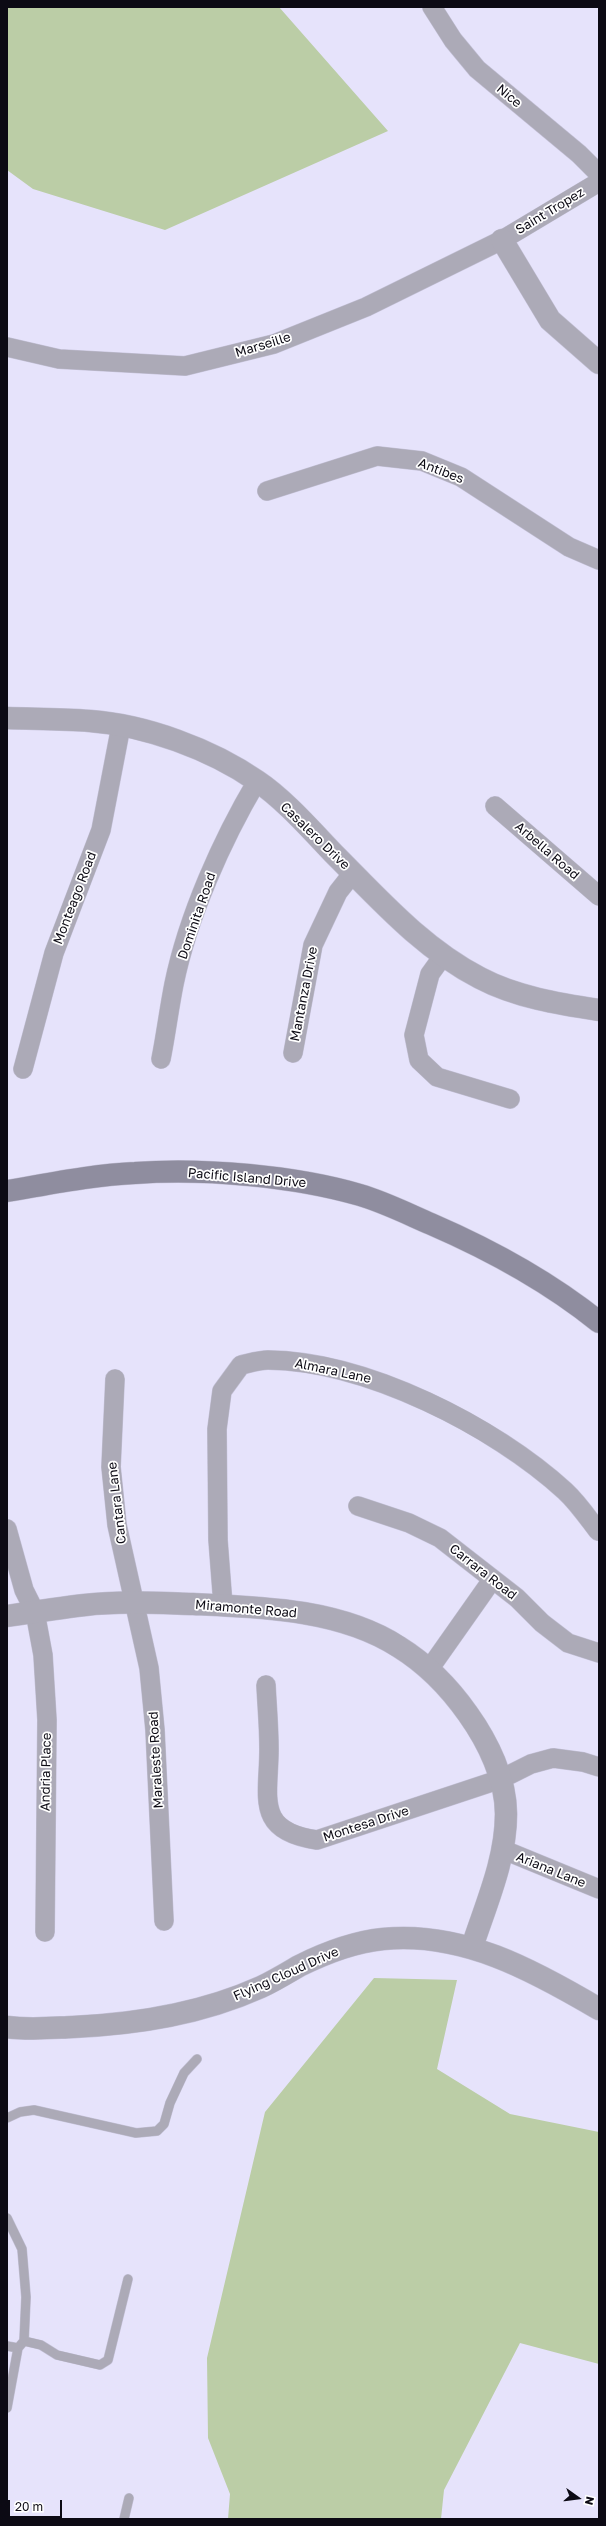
<!DOCTYPE html>
<style>
body{margin:0}
#map{position:relative;width:606px;height:2526px;overflow:hidden;background:#e6e3fb;font-family:"Golos Text",sans-serif}
canvas{display:block}
.frame{position:absolute;inset:0;border:8px solid #0c0a14;pointer-events:none}
.north{position:absolute;left:558px;top:2478px;width:40px;height:40px;-webkit-text-stroke:3px #fff;paint-order:stroke;rotate:104deg;font-size:11px;font-weight:700;line-height:16px;text-align:center;color:#0c0a14}
.north::after{content:'';display:block;margin:auto;width:14px;height:18px;background:#0c0a14;clip-path:polygon(50% 0,100% 100%,50% 72%,0 100%)}
.scale{position:absolute;left:8px;top:2500px;width:54px;height:18px;box-sizing:border-box;border:2px solid #0c0a14;border-top:0;padding-left:5px;font-size:12px;line-height:14px;white-space:nowrap;color:#0c0a14;-webkit-text-stroke:3px #fff;paint-order:stroke}
</style>
<div id="map">
<canvas width="606" height="2526"></canvas>
<div class="frame"></div>
<div class="north">N</div>
<div class="scale">20 m</div>
</div>
<script>
const ctx = document.querySelector('canvas').getContext('2d');
ctx.lineJoin = 'round';
function paint(path, color) { ctx.fillStyle = color; ctx.fill(path, 'evenodd'); }
function trace(path, color, width, dash) { ctx.strokeStyle = color; ctx.lineWidth = width; ctx.lineCap = dash ? 'butt' : 'round'; ctx.setLineDash(dash || []); ctx.stroke(path); }
function drawText(font, color, halo, rows, align = 'center') {
  ctx.font = font + ' "Golos Text",sans-serif'; ctx.lineWidth = 3.5; ctx.setLineDash([]); ctx.textBaseline = 'middle'; ctx.strokeStyle = halo; ctx.fillStyle = color; for (const [text, x, y, turn = 0] of rows) {
    ctx.save(); ctx.translate(x, y); ctx.rotate((+turn || 0) * Math.PI / 180); ctx.textAlign = isNaN(turn) ? turn : align; if (halo) ctx.strokeText(text, 0, 0); ctx.fillText(text, 0, 0); ctx.restore();
  }
}
paint(new Path2D(`
 M 7,7 L 279,7 L 388,131 L 165,230 L 33,189 L 7,170 Z
 M 374,1978 L 457,1980 L 437,2069 L 510,2114 L 599,2132 L 599,2364 L 520,2343 L 444,2490 L 441,2519 L 228,2519 L 230,2494 L 208,2438 L 207,2358 L 265,2112 Z`), '#bbcda6');
const service = new Path2D(`
 M 7,2118 L 20,2112 L 34,2110 L 136,2133 L 157,2131 L 164,2124 L 170,2103 L 184,2073 L 197,2059
 M 7,2218 L 22,2249 L 26,2297 L 24,2341 L 18,2348 L 7,2408
 M 24,2341 L 41,2345 L 57,2355 L 100,2365 L 108,2360 L 128,2279
 M 7,2346 L 18,2348
 M 124,2519 L 129,2498`);
const minor = new Path2D(`
 M 432,7 L 453,40 L 477,69 L 579,154 L 599,174
 M 7,347 L 59,359 L 185,366 L 274,344 L 366,307 L 502,240 L 599,182
 M 267,491 L 377,456 L 422,461 L 461,477 L 569,547 L 599,560
 M 495,806 L 599,896
 M 443,956 L 430,974 L 414,1035 L 419,1060 L 437,1077 L 510,1099
 M 293,1053 L 313,945 L 338,892 L 353,873
 M 161,1059 C 166,1034 169,1009 174,984 C 188,916 222,840 257,781
 M 23,1069 L 54,953 L 101,830 L 121,726
 M 115,1379 L 111,1467 L 117,1525 L 149,1668 L 155,1730 L 164,1921
 M 358,1506 L 409,1523 L 440,1538 L 517,1598 L 542,1623 L 568,1643 L 599,1653
 M 7,1529 L 24,1590 L 35,1612 L 43,1655 L 47,1720 L 45,1932
 M 223,1605 L 218,1540 L 217,1429 L 222,1391 L 241,1365 C 250,1363 260,1360 268,1360 C 366,1361 494,1426 565,1491 C 578,1503 588,1518 598,1531
 M 430,1668 L 492,1580
 M 266,1685 C 267,1706 269,1727 269,1749 C 269,1797 254,1831 317,1840 L 501,1779 L 531,1764 L 553,1758 L 583,1762 L 599,1767
 M 504,1850 L 599,1889`);
const tertiary = new Path2D(`
 M 502,240 L 550,320 L 599,363
 M 7,718 C 34,719 62,719 90,721 C 145,725 211,749 257,781 C 284,799 311,830 334,854 C 379,899 422,948 480,978 C 516,997 559,1004 599,1010
 M 7,1616 C 33,1612 59,1608 85,1605 C 121,1601 157,1603 193,1604 C 260,1607 341,1609 399,1647 C 428,1665 449,1687 468,1714 C 488,1742 506,1779 506,1814 C 506,1860 486,1904 472,1947
 M 7,2027 C 29,2030 50,2028 73,2027 C 138,2024 201,2014 261,1987 C 274,1981 287,1973 299,1966 C 325,1953 354,1942 383,1939 C 462,1931 533,1970 599,2009`);
const secondary = new Path2D(`
 M 7,1191 C 49,1184 92,1175 135,1173 C 204,1168 295,1176 360,1195 C 384,1202 408,1214 431,1224 C 491,1250 548,1281 599,1322`);
trace(service, '#c3c0d6', 10);
trace(minor, '#c3c0d6', 20);
trace(tertiary, '#c3c0d6', 23);
trace(secondary, '#c3c0d6', 23);
trace(service, '#acaab7', 9);
trace(minor, '#acaab7', 19);
trace(tertiary, '#acaab7', 22);
trace(secondary, '#8f8d9f', 22);
drawText('13px', '#0c0a14', '#fff', [
 ["Nice",509,96,40],
 ["Saint Tropez",550,211,-31],
 ["Marseille",263,345,-17],
 ["Antibes",441,471,21],
 ["Casalero Drive",315,836,44],
 ["Arbella Road",547,851,41],
 ["Monteago Road",75,898,-69],
 ["Dominita Road",197,916,-71],
 ["Mantanza Drive",304,994,-79],
 ["Pacific Island Drive",247,1178,5],
 ["Almara Lane",333,1371,12],
 ["Cantara Lane",117,1503,-97],
 ["Carrara Road",483,1572,38],
 ["Miramonte Road",246,1609,5],
 ["Maraleste Road",156,1760,-93],
 ["Andria Place",46,1772,-89],
 ["Montesa Drive",366,1824,-18],
 ["Ariana Lane",551,1870,22],
 ["Flying Cloud Drive",286,1974,-24]
]);
</script>
